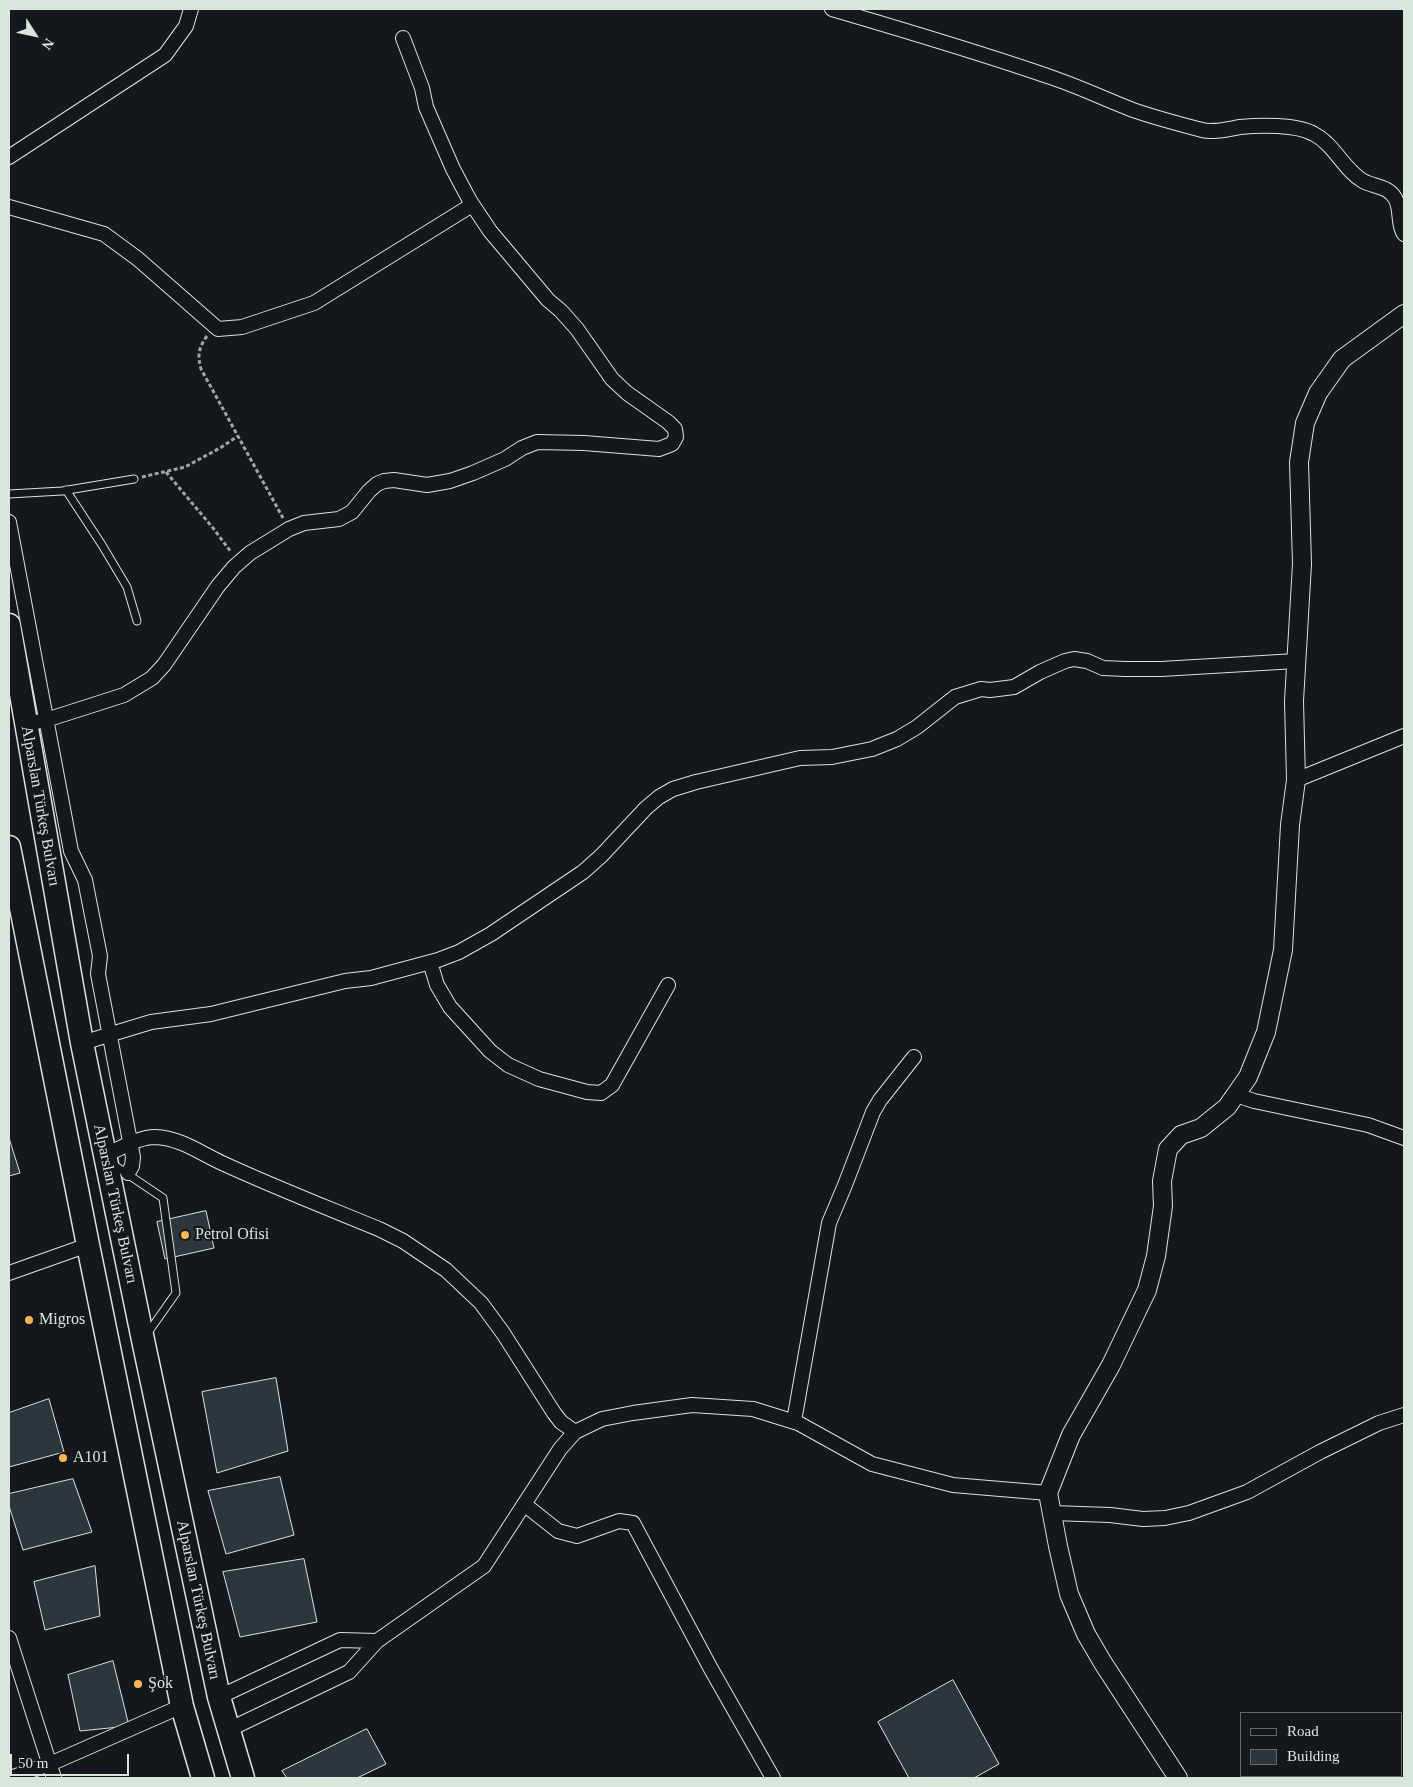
<!DOCTYPE html>
<meta charset="utf-8">
<style>
body{margin:0}
#map{position:relative;width:1413px;height:1787px;overflow:hidden;background:#14181c;font-family:"Times New Roman",serif}
canvas{display:block}
.frame{position:absolute;inset:0;border:10px solid #d8e6dc;pointer-events:none}
.legend{position:absolute;left:1240px;top:1712px;width:162px;height:65px;box-sizing:border-box;background:#14181c;border:1px solid #626a69;margin:0;padding:6px 9px;list-style:none;font-size:15px;color:#d8e6dc}
.legend li{display:flex;align-items:center;gap:10px;height:25px}
.legend b{width:25px;border:1px solid #626a69}
.north{position:absolute;left:10px;top:10px;width:50px;height:50px;-webkit-text-stroke:4px #14181c;paint-order:stroke;rotate:125deg;font-size:14px;font-weight:700;line-height:20px;text-align:center;color:#d8e6dc}
.north::after{content:'';display:block;margin:auto;width:18px;height:22px;background:#d8e6dc;clip-path:polygon(50% 0,100% 100%,50% 72%,0 100%)}
.scale{position:absolute;left:10px;top:1754px;width:119px;height:22px;box-sizing:border-box;border:2px solid #d8e6dc;border-top:0;padding-left:6px;font-size:15px;line-height:18px;white-space:nowrap;color:#d8e6dc;-webkit-text-stroke:4px #14181c;paint-order:stroke}
</style>
<div id="map">
<canvas width="1413" height="1787"></canvas>
<div class="frame"></div>
<ul class="legend">
<li><b style="height:6px;background:#14181c"></b>Road</li>
<li><b style="height:14px;background:#2c363c"></b>Building</li>
</ul>
<div class="north">N</div>
<div class="scale">50 m</div>
</div>
<script>
const ctx = document.querySelector('canvas').getContext('2d');
ctx.lineJoin = 'round';
function paint(path, color) { ctx.fillStyle = color; ctx.fill(path, 'evenodd'); }
function trace(path, color, width, dash) { ctx.strokeStyle = color; ctx.lineWidth = width; ctx.lineCap = dash ? 'butt' : 'round'; ctx.setLineDash(dash || []); ctx.stroke(path); }
function drawText(font, color, halo, rows, align = 'center') {
  ctx.font = font + ' "Times New Roman",serif'; ctx.lineWidth = 4; ctx.setLineDash([]); ctx.textBaseline = 'middle'; ctx.strokeStyle = halo; ctx.fillStyle = color; for (const [text, x, y, turn = 0] of rows) {
    ctx.save(); ctx.translate(x, y); ctx.rotate((+turn || 0) * Math.PI / 180); ctx.textAlign = isNaN(turn) ? turn : align; if (halo) ctx.strokeText(text, 0, 0); ctx.fillText(text, 0, 0); ctx.restore();
  }
}
const building = new Path2D(`
 M 9,1138 L 20,1173 L 9,1176 Z
 M 206,1211 L 214,1248 L 165,1259 L 157,1222 Z
 M 276,1378 L 288,1451 L 217,1473 L 202,1392 Z
 M 49,1399 L 64,1452 L 9,1467 L 9,1413 Z
 M 280,1477 L 294,1535 L 226,1554 L 208,1491 Z
 M 73,1479 L 92,1532 L 23,1550 L 9,1506 L 9,1494 Z
 M 304,1559 L 317,1622 L 240,1637 L 223,1572 Z
 M 95,1566 L 100,1616 L 45,1630 L 34,1582 Z
 M 113,1661 L 129,1726 L 80,1731 L 68,1675 Z
 M 953,1680 L 999,1764 L 974,1778 L 909,1778 L 878,1722 Z
 M 367,1729 L 386,1764 L 357,1778 L 287,1778 L 282,1771 Z`);
paint(building, '#2c363c');
trace(building, '#d8e6dc', 1);
const service = new Path2D(`
 M 66,490 L 102,545 L 127,587 L 137,621
 M 9,494 L 62,491 L 134,479
 M 111,1163 L 163,1198 L 176,1293 L 147,1334`);
const minor = new Path2D(`
 M 832,9 C 907,31 982,53 1056,79 C 1082,88 1107,100 1133,110 C 1156,118 1179,124 1202,130 C 1213,133 1228,129 1240,127 C 1259,125 1297,124 1314,134 C 1335,145 1343,169 1363,181 C 1374,187 1388,186 1395,198 C 1402,209 1397,224 1404,234
 M 9,157 L 165,55 L 186,26 L 191,9
 M 9,207 L 104,234 L 138,259 L 218,329 L 242,327 L 314,303 L 472,205
 M 9,522 L 71,851 L 85,880 L 100,956 L 98,974 L 133,1157 L 132,1166 L 128,1173
 M 26,724 L 46,720 L 124,695 L 152,678 L 164,665 L 218,586 L 234,567 L 250,553 L 289,529 L 304,523 L 339,519 L 352,512 L 369,491 L 377,484 L 384,481 L 394,480 L 427,485 L 450,481 L 473,473 L 505,459 L 522,448 L 537,442 L 584,443 L 659,449 L 672,444 L 676,437 L 675,429 L 668,422 L 627,393 L 612,379 L 577,329 L 561,311 L 548,300 L 490,231 L 470,201 L 453,169 L 426,107 L 422,88 L 403,38
 M 1296,780 L 1404,736
 M 430,962 L 437,985 L 450,1007 L 490,1051 L 508,1065 L 539,1079 L 587,1092 L 601,1093 L 612,1085 L 668,985
 M 82,1043 L 151,1022 L 211,1014 L 345,981 L 371,978 L 438,960 L 459,952 L 491,934 L 583,872 L 601,856 L 646,808 L 659,797 L 673,789 L 696,782 L 800,758 L 832,757 L 872,749 L 897,739 L 917,727 L 955,697 L 981,689 L 990,690 L 1014,687 L 1040,672 L 1065,661 L 1074,659 L 1087,661 L 1103,668 L 1125,669 L 1161,669 L 1296,661
 M 1236,1095 L 1254,1101 L 1368,1125 L 1404,1138
 M 105,1155 C 120,1149 138,1137 155,1137 C 181,1138 200,1153 222,1163 C 274,1187 328,1208 381,1230 L 403,1241 L 446,1270 L 481,1303 L 503,1333 L 554,1413 L 561,1422 L 575,1432
 M 9,1273 L 88,1245
 M 794,1421 L 829,1223 L 845,1185 L 873,1112 L 880,1100 L 914,1057
 M 524,1504 L 558,1531 L 577,1536 L 619,1521 L 633,1523 L 711,1669 L 773,1778
 M 1052,1513 L 1110,1515 L 1143,1519 L 1165,1518 L 1189,1513 L 1247,1492 L 1320,1452 L 1379,1423 L 1404,1415
 M 9,1638 L 54,1778
 M 377,1641 L 484,1566 L 560,1449 L 575,1432 L 602,1419 L 633,1413 L 692,1405 L 753,1409 L 798,1423 L 872,1464 L 953,1485 L 1048,1493
 M 219,1697 L 340,1640 L 377,1641 L 349,1672 L 228,1730
 M 10,1778 L 50,1764 L 182,1706`);
const tertiary = new Path2D(`
 M 1178,1778 L 1103,1663 L 1086,1634 L 1069,1594 L 1058,1546 L 1048,1493 L 1071,1435 L 1111,1365 L 1147,1290 L 1156,1256 L 1163,1206 L 1162,1181 L 1168,1149 L 1181,1135 L 1201,1128 L 1227,1107 L 1248,1077 L 1266,1032 L 1283,950 L 1290,825 L 1296,780 L 1294,701 L 1302,564 L 1299,462 L 1305,423 L 1318,393 L 1342,359 L 1404,314`);
const primary = new Path2D(`
 M 9,625 L 82,1043 L 105,1155 L 143,1340 L 219,1697 L 243,1778
 M 9,847 L 88,1245 L 182,1706 L 203,1778`);
trace(service, '#d8e6dc', 9);
trace(minor, '#d8e6dc', 16);
trace(tertiary, '#d8e6dc', 20);
trace(primary, '#d8e6dc', 25);
trace(new Path2D(`
 M 207,336 C 199,347 197,355 201,369 L 283,518
 M 166,472 L 213,528 L 231,552
 M 142,477 L 185,467 L 220,448 L 238,436`), '#9da8a2', 3, [4, 2.5]);
trace(service, '#14181c', 7);
trace(minor, '#14181c', 14);
trace(tertiary, '#14181c', 18);
trace(primary, '#14181c', 22);
for (const [x, y, r, color] of [
 [185,1235,5,"#ffb74d"],
 [29,1320,5,"#ffb74d"],
 [63,1458,5,"#ffb74d"],
 [138,1684,5,"#ffb74d"]
]) { const dot = new Path2D(); dot.arc(x, y, r, 0, 2 * Math.PI); ctx.fillStyle = color; ctx.fill(dot); trace(dot, '#14181c', 2); }
drawText('16px', '#d8e6dc', '#14181c', [
 ["Alparslan Türkeş Bulvarı",40,806,80],
 ["Alparslan Türkeş Bulvarı",115,1204,78],
 ["Alparslan Türkeş Bulvarı",198,1600,78]
]);
drawText('16px', '#d8e6dc', '#14181c', [
 ["Petrol Ofisi",195,1235],
 ["Migros",39,1320],
 ["A101",73,1458],
 ["Şok",148,1684]
], 'left');
</script>
